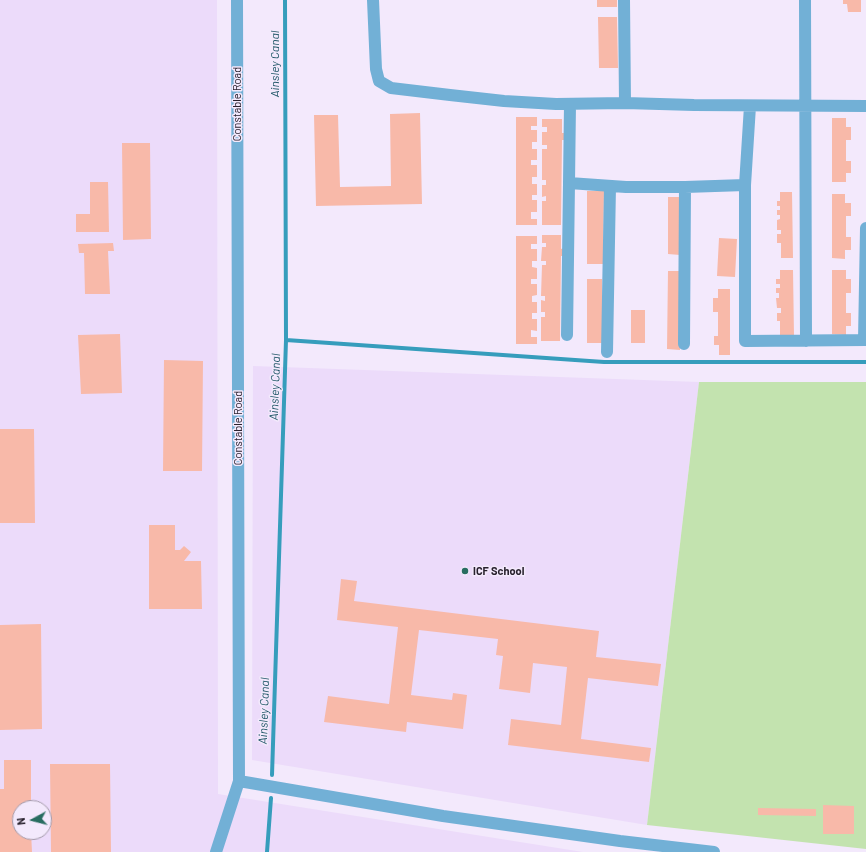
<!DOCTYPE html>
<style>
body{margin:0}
#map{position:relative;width:866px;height:852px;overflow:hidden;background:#f3e9fc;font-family:Barlow,sans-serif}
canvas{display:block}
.north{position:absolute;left:12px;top:800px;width:40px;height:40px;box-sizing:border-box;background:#f3e9fc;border:1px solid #a299a9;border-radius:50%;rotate:263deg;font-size:11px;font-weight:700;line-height:16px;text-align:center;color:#28212d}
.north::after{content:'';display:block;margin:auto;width:14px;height:18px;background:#286d60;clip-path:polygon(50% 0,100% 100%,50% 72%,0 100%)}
</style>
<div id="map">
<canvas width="866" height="852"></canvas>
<div class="north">N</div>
</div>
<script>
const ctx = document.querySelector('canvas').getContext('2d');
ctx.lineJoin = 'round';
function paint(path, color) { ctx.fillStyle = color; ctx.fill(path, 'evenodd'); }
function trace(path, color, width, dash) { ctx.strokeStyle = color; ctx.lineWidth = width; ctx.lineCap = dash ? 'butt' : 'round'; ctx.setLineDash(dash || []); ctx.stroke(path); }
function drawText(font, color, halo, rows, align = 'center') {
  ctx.font = font + ' Barlow,sans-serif'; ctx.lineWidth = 3; ctx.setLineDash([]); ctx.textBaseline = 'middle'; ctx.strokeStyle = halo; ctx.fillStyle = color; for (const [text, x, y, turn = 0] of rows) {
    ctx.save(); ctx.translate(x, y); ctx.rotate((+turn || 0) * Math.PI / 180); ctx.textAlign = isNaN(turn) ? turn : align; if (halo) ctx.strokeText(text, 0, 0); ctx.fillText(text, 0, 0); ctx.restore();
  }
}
paint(new Path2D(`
 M 0,0 L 217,0 L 218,794 L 583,852 L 0,852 ZM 20,808 L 44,808 L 44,832 L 20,832 Z
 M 253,366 L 699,382 L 647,825 L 252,760 Z`), '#ecdbfa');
paint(new Path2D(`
 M 699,382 L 866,382 L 866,849 L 647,825 Z`), '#c3e3af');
trace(new Path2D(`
 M 286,340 L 604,362 L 866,362
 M 272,775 L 286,340 L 285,0
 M 267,852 L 271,798`), '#369dbc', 4);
paint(new Path2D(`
 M 597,0 L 617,0 L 617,7 L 597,7 Z
 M 843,0 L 861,0 L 861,12 L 848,12 L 847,4 L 843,4 Z
 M 598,17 L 617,17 L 618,68 L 599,68 Z
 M 420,113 L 422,204 L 316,206 L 314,115 L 338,115 L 340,187 L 391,186 L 390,114 Z
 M 516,117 L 537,117 L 537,126 L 531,126 L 531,130 L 537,130 L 537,142 L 532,142 L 532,149 L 537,149 L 537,160 L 531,160 L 531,165 L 537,165 L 537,177 L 532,177 L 532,184 L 537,184 L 537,195 L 532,195 L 532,200 L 537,200 L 537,212 L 531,212 L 531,219 L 537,219 L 537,225 L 516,225 Z
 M 832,118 L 846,118 L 846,127 L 851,127 L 851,140 L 846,140 L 846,161 L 851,161 L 851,173 L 846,173 L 846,182 L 832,182 Z
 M 542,119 L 562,119 L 562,133 L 564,133 L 564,140 L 562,140 L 561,225 L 542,225 L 542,201 L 546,201 L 546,196 L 542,197 L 542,185 L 546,185 L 546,180 L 542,180 L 542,149 L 547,149 L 547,145 L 542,145 L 542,132 L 547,132 L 547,127 L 542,127 Z
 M 122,143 L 150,143 L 151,239 L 123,240 Z
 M 90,182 L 108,182 L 109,232 L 76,232 L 76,214 L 90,214 Z
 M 587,191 L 604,191 L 603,264 L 587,264 Z
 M 780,192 L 792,192 L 793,258 L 781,258 L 781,243 L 777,243 L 777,234 L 781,234 L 781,230 L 777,230 L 777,220 L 780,219 L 780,215 L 777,215 L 777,210 L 780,210 L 780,206 L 777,206 L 777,201 L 780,201 Z
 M 832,194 L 845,194 L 845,203 L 851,203 L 851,216 L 846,216 L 846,237 L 851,237 L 851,250 L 845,250 L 845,259 L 832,258 Z
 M 668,197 L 680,197 L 680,255 L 668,254 Z
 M 542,235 L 561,235 L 561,249 L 564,248 L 563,256 L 561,256 L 560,341 L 541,341 L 541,317 L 545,317 L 545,312 L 541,312 L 541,300 L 545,301 L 545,296 L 541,296 L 542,265 L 546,265 L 546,261 L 541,261 L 542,247 L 546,247 L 546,243 L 542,243 Z
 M 516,236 L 537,236 L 537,244 L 531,244 L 531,249 L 537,249 L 537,261 L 532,261 L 532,267 L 537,268 L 537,279 L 531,279 L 531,284 L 537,284 L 537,295 L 532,296 L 532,302 L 537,302 L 537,313 L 532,313 L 532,319 L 537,319 L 537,331 L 531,330 L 531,337 L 537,337 L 537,344 L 516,344 Z
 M 719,238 L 737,239 L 735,277 L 717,276 Z
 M 113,243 L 114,251 L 108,251 L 110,294 L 85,294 L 84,253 L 79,253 L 78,244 Z
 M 780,270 L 793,270 L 794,336 L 780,336 L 780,321 L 777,321 L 777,313 L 781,313 L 781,308 L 777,308 L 776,298 L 779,298 L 779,293 L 776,293 L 776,288 L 780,288 L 780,284 L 776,284 L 776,279 L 780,279 Z
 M 832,270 L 846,270 L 846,279 L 851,279 L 851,293 L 846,293 L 846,313 L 851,313 L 851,326 L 846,326 L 846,335 L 832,334 Z
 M 668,271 L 681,271 L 680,350 L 667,349 Z
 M 587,279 L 602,279 L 602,343 L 587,343 Z
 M 718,289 L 730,289 L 730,355 L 719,355 L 719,345 L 714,345 L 714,336 L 718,336 L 718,312 L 713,312 L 713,298 L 718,298 Z
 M 631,310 L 645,310 L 645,343 L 631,343 Z
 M 120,334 L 122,393 L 81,394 L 78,335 Z
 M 164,360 L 203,361 L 202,471 L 163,471 Z
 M 0,429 L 34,429 L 35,523 L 0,523 Z
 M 149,525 L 175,525 L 175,550 L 180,550 L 184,546 L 191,552 L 184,561 L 201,561 L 202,609 L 149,609 Z
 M 341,579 L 357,581 L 354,601 L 599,631 L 596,657 L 661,664 L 658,686 L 588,678 L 581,739 L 651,748 L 649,762 L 508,745 L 511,719 L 561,725 L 567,667 L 533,663 L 530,693 L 499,689 L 503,656 L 496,655 L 498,639 L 419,630 L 411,695 L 452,700 L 453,693 L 467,695 L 463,729 L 407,722 L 406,732 L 324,722 L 328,696 L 389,704 L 398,627 L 337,620 Z
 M 41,624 L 42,729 L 0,730 L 0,625 Z
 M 4,760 L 31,760 L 31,808 L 20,808 L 20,832 L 31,832 L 32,852 L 0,852 L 0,789 L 4,789 Z
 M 50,764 L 110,764 L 111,852 L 51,852 Z
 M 823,805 L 854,806 L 854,834 L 823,834 Z
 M 758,808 L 816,809 L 816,816 L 758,815 Z`), '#f8b9a9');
trace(new Path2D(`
 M 373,0 L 376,69 L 379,81 L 391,88 L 450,95 L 504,101 L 556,104 L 625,103 L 694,105 L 866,106
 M 624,0 L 625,103
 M 805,0 L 806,341
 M 570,104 L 569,183 L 626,187 L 685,187 L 745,185
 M 750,106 L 745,185 L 745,341 L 866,340
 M 567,335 L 569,183
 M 864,340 L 866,228
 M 684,344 L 685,187
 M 607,352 L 610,186`), '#72b0d6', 12);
trace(new Path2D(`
 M 239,781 L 443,816 L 620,841 L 714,852
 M 216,852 L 239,781 L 237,0`), '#72b0d6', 12);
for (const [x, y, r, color] of [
 [465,571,4,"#286d60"]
]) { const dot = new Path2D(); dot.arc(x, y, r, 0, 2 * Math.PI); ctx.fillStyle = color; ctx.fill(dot); trace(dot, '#f3e9fc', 1.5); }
drawText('11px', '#28212d', '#f3e9fc', [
 ["Constable Road",237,104,-90],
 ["Constable Road",238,428,-90]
]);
drawText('bold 11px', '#28212d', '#f3e9fc', [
 ["ICF School",473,571]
], 'left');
drawText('italic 12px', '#1e5566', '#f3e9fc', [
 ["Ainsley Canal",275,64,-90],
 ["Ainsley Canal",275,387,-88],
 ["Ainsley Canal",264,711,-88]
]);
</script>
